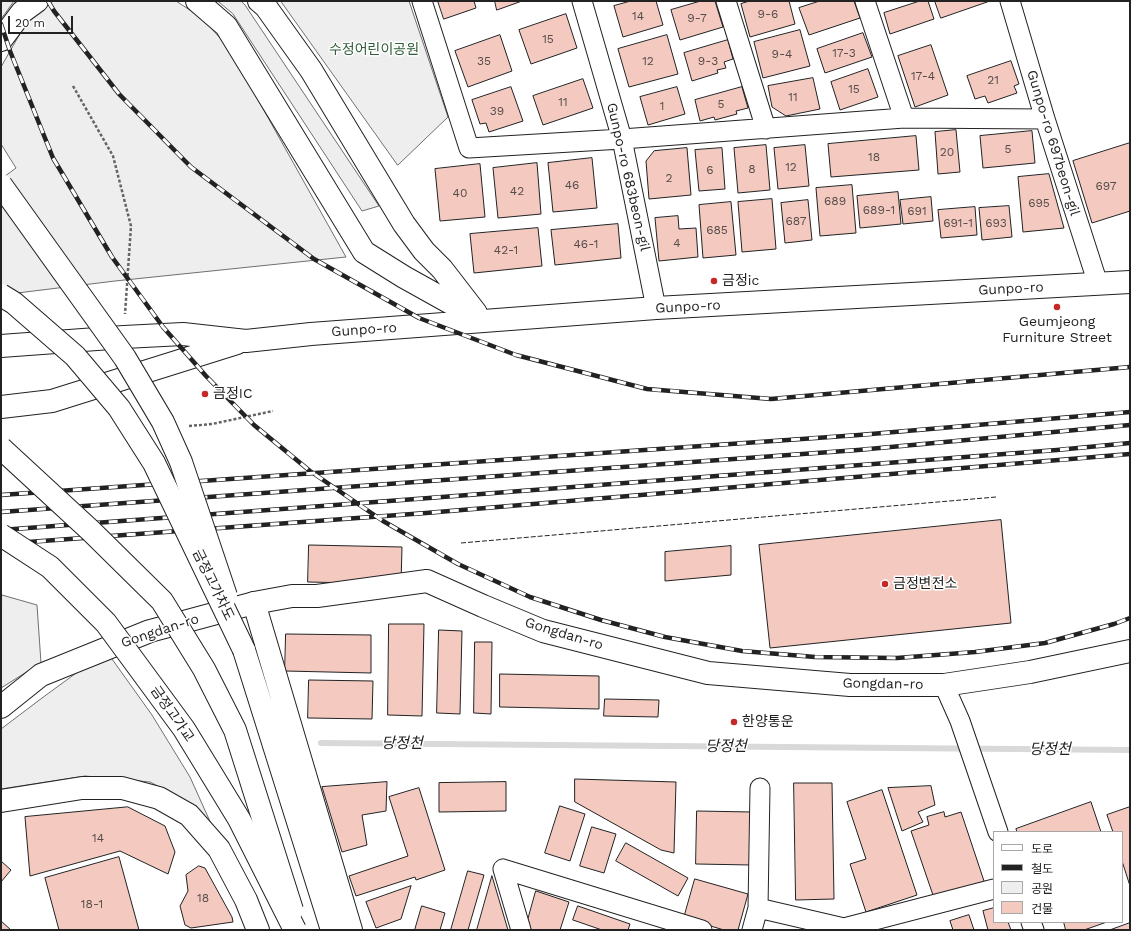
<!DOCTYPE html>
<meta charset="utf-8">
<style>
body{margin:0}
#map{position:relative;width:1131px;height:931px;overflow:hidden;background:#fff;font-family:"Work Sans","Noto Sans KR",sans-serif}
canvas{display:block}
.frame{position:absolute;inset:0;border:2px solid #222;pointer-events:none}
.legend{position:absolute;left:993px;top:831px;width:130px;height:92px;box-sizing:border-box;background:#fff;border:1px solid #a7a7a7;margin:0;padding:5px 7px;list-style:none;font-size:12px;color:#222}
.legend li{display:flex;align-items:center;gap:8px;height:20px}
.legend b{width:20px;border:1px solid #a7a7a7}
.scale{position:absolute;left:8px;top:16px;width:65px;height:18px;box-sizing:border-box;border:2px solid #222;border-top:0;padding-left:5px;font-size:12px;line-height:14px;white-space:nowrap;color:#222;-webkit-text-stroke:3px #fff;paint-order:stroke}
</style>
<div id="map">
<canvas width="1131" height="931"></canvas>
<div class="frame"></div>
<ul class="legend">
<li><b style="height:5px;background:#fff"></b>도로</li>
<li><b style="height:5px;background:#222"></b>철도</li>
<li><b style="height:11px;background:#eee"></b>공원</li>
<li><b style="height:11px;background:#f3c9c0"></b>건물</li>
</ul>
<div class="scale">20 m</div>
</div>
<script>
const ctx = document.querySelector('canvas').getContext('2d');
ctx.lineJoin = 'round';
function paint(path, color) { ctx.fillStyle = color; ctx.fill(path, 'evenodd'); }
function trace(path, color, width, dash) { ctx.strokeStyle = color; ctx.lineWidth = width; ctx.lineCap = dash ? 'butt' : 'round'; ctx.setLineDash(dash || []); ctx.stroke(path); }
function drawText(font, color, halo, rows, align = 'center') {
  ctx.font = font + ' "Work Sans","Noto Sans KR",sans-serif'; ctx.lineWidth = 3; ctx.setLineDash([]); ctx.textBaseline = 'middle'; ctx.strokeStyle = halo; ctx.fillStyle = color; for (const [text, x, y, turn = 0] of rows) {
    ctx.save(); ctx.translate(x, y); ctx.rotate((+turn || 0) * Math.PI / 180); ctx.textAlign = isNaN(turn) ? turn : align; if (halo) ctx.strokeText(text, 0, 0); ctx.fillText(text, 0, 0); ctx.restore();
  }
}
const green = new Path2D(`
 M 1,1 L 14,1 L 1,19 Z
 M 54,1 L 176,1 L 202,18 L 229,48 L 346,257 L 115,281 L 1,295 L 1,179 L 16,168 L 1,144 L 1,67 L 22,30 L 38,10 Z
 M 218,1 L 241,1 L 245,5 L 379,206 L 362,211 L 233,14 Z
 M 281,1 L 409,1 L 448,117 L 398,165 Z
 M 2,595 L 37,605 L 41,663 L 1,688 Z
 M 112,659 L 152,715 L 190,777 L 217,837 L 175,795 L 150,782 L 85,776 L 1,789 L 1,729 L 42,698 L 79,671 Z`);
paint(green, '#eee');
trace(green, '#6f6f6f', 1);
trace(new Path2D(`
 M 321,743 L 1130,750`), '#d9d9d9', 6);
const building = new Path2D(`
 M 438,1 L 474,1 L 476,8 L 444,19 Z
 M 495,1 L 522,1 L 497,10 Z
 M 631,1 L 656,1 L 663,25 L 623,37 L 614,6 Z
 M 701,1 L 715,1 L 723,27 L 680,40 L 671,10 Z
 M 750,1 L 789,1 L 795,24 L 750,37 L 741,4 Z
 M 820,1 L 854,1 L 860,18 L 809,35 L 799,8 Z
 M 920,1 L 928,1 L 934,19 L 890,34 L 884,13 Z
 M 935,1 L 990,1 L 941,18 Z
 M 566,14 L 577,48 L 531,64 L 519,30 Z
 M 800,30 L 810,66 L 763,78 L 754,42 Z
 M 863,33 L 872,57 L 825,73 L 817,49 Z
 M 500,35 L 512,71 L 468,87 L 455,51 Z
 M 667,35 L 678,74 L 629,87 L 618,49 Z
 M 728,40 L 733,59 L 724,62 L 726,68 L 717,70 L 718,73 L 692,81 L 684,53 Z
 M 931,45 L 948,95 L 915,107 L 898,56 Z
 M 1011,61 L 1019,84 L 1014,86 L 1017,93 L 988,103 L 985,96 L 975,99 L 967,76 Z
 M 868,69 L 878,97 L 840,110 L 831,82 Z
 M 813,78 L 820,109 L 786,116 L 772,107 L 768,86 Z
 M 583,79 L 593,108 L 543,125 L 533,96 Z
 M 511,87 L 523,121 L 489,132 L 486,123 L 480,124 L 472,100 Z
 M 677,87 L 685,114 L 648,125 L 640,97 Z
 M 742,87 L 748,108 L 736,111 L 737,114 L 715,120 L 714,117 L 700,121 L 695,100 Z
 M 956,130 L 960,172 L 938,174 L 935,132 Z
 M 1032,131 L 1035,163 L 983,168 L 980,136 Z
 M 916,136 L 919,170 L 831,177 L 828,144 Z
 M 1130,143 L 1130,211 L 1092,223 L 1073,161 Z
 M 766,145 L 770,190 L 738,193 L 734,148 Z
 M 805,145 L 809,186 L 778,189 L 774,148 Z
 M 687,148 L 691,195 L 649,199 L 646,161 L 654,151 Z
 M 722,148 L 725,189 L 699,191 L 695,150 Z
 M 592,158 L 597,208 L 553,212 L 548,163 Z
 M 537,163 L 541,214 L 498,218 L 493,168 Z
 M 480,164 L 485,217 L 440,221 L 435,169 Z
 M 1049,174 L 1064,228 L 1023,232 L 1018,177 Z
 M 852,185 L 856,233 L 820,236 L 816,188 Z
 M 898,192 L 901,224 L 860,228 L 857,196 Z
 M 931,197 L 933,221 L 903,224 L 900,200 Z
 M 772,199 L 776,249 L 742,252 L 738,202 Z
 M 808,200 L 812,240 L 785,243 L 781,203 Z
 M 731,202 L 736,255 L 703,258 L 699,205 Z
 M 1009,206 L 1012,237 L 982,240 L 979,208 Z
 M 975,207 L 977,235 L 941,238 L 938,210 Z
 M 678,216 L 679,229 L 696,228 L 698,257 L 659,261 L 655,218 Z
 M 618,224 L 621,258 L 555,265 L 551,230 Z
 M 538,228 L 542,266 L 474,273 L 470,234 Z
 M 1001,520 L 1011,623 L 770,648 L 759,545 Z
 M 309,545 L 402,547 L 401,584 L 308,582 Z
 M 731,546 L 731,575 L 665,581 L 665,552 Z
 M 389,624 L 424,624 L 422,716 L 388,715 Z
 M 439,630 L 462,631 L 460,714 L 437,713 Z
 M 286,634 L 371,635 L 371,673 L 285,671 Z
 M 475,642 L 492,642 L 491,714 L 474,713 Z
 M 500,674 L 599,676 L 599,709 L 500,707 Z
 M 309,680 L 373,681 L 372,719 L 308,718 Z
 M 605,699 L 659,700 L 658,717 L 604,716 Z
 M 575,779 L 676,782 L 674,853 L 661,850 L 575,802 Z
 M 387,782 L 386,811 L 362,815 L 367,845 L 342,852 L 322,787 Z
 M 506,782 L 506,811 L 439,812 L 439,783 Z
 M 794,783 L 832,783 L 834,899 L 796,900 Z
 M 931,786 L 935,805 L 918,812 L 923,822 L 902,831 L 888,788 Z
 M 419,788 L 445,870 L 416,880 L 415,877 L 356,896 L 349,876 L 408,856 L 389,797 Z
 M 882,790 L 917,895 L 866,912 L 850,864 L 866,859 L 847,802 Z
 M 1091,802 L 1101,832 L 1017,832 L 1016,829 Z
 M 560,806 L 585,814 L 570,861 L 545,853 Z
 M 128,807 L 165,826 L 175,852 L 168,874 L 120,851 L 30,876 L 25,817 Z
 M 1130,807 L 1130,886 L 1122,861 L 1122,832 L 1113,832 L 1107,815 Z
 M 697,811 L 752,812 L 751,865 L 696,864 Z
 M 944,812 L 945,817 L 961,812 L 985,884 L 935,901 L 911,831 L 929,825 L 927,817 Z
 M 592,827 L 616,834 L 604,873 L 580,866 Z
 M 626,843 L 688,878 L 678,896 L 616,861 Z
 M 119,857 L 139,930 L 59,930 L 45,878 Z
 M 1,861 L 11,870 L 1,882 Z
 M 199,866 L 205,868 L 232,917 L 233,922 L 191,928 L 185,925 L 180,906 L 188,891 L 186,875 Z
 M 468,871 L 484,875 L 468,930 L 451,930 Z
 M 492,876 L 508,930 L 477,930 Z
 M 695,879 L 748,894 L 738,930 L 724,930 L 684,918 Z
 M 411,886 L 401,919 L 376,928 L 366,902 Z
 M 536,891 L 569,902 L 560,930 L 531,930 L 528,919 Z
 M 422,906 L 445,913 L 440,930 L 415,930 Z
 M 578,906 L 630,924 L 628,930 L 602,930 L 573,920 Z
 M 994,908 L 994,922 L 1008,922 L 1011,930 L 988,930 L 983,911 Z
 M 969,915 L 974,930 L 953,930 L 950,921 Z
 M 1,921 L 11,930 L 1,930 Z
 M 1064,922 L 1107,922 L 1084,930 L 1066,930 Z
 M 1130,923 L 1130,930 L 1110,930 Z`);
paint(building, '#f3c9c0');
trace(building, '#222', 1);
const minor = new Path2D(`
 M 422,1 L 469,148 L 622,139 L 904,118 L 1045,119
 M 582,1 L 622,139 L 656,308
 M 726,1 L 766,129
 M 865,1 L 904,118
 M 1010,1 L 1045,119 L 1098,284
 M 944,685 L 960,721 L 998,832
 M 760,788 L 758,908 L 844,928 L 994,889
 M 503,869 L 702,930
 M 503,869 L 521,930
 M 1031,922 L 1034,930
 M 752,930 L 758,908`);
const tertiary = new Path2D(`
 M 197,1 L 226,26 L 364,252 L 404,277 L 483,321
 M 259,1 L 266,7 L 311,70 L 404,224 L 424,251 L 442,269 L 476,313
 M 1,40 L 22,12 L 37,1
 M 1,346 L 124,337 L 183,334 L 246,341 L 311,334 L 656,308 L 1130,282
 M 1,407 L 52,401 L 237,343
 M 1,707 L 41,675 L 150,631 L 254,603 L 292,596 L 317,596 L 427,581 L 483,606 L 543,631 L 708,673 L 850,685 L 944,685 L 1030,672 L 1130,651`);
const primary = new Path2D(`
 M 254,603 L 351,930
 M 244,650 L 332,930
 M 1,801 L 82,788 L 122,788 L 159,798 L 189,815 L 219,849 L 246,900 L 258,930`);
trace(minor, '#222', 21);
trace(tertiary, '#222', 24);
trace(primary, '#222', 24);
trace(new Path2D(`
 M 73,86 L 113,156 L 131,226 L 125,314
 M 189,426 L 212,424 L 273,411`), '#646464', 2.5, [3, 2]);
trace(minor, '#fff', 19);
trace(tertiary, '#fff', 22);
trace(primary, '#fff', 22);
const rail = new Path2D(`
 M 48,1 L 54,11 L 119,94 L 191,167 L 314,259 L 419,318 L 516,355 L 647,389 L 771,399 L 1130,367
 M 1,24 L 10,51 L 53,158 L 112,257 L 163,327 L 206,376 L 254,425 L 310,471 L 383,521 L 458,564 L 530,597 L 601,620 L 665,637 L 742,651 L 815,657 L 897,658 L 975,652 L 1045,643 L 1114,624 L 1130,618
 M 1,495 L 859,435 L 1130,412
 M 1,512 L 858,450 L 1130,425
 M 1,530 L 429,498 L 1057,450 L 1130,443
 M 1,544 L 426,513 L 1130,454`);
trace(rail, '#222', 4.5);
trace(rail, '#fff', 3, [9]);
const tertiaryBridge = new Path2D(`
 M 1,185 L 125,358 L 163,422 L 181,462 L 226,596
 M 1,448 L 91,531 L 162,601 L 204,669 L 235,730 L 292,910`);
const primaryBridge = new Path2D(`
 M 1,295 L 14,303 L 75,356 L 119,408 L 154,463 L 244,650
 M 1,535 L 50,567 L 106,623 L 184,729 L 239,819 L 295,930`);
trace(tertiaryBridge, '#222', 24, []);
trace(primaryBridge, '#222', 24, []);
trace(tertiaryBridge, '#fff', 22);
trace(primaryBridge, '#fff', 22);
trace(new Path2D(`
 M 461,543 L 996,497`), '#222', 1, [5, 2]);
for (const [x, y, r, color] of [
 [714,281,4,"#c62828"],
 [1057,307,4,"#c62828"],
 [205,394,4,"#c62828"],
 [885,584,4,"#c62828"],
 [734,722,4,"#c62828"]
]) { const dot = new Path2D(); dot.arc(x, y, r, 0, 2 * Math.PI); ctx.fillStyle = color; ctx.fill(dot); trace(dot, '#fff', 1.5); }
drawText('12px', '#564c4a', null, [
 ["9-6",768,14],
 ["14",638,16],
 ["9-7",697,18],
 ["15",548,39],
 ["17-3",844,53],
 ["9-4",782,54],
 ["35",484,61],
 ["12",648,61],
 ["9-3",708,61],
 ["17-4",923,76],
 ["21",993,80],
 ["15",854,89],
 ["11",793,97],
 ["11",563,102],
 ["5",721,104],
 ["1",662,106],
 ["39",497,111],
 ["5",1008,149],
 ["20",947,152],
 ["18",874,157],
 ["12",791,167],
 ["8",752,169],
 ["6",710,170],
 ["2",669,178],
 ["46",572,185],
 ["697",1106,186],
 ["42",517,191],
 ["40",460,193],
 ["689",835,201],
 ["695",1039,203],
 ["689-1",879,210],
 ["691",917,211],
 ["687",796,221],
 ["691-1",958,223],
 ["693",996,223],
 ["685",717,230],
 ["4",677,243],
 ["46-1",586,244],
 ["42-1",506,250],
 ["14",98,838],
 ["18",203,898],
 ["18-1",92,904]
]);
drawText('14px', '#2f5e38', '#fff', [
 ["수정어린이공원",374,50]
]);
drawText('14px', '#222', '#fff', [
 ["Gunpo-ro 697beon-gil",1053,143,73],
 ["Gunpo-ro 683beon-gil",628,177,77],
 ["Gunpo-ro",1011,289,-3],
 ["Gunpo-ro",688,307,-3],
 ["Gunpo-ro",364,330,-4],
 ["금정고가차도",213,585,64],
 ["Gongdan-ro",160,631,-18],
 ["Gongdan-ro",564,634,17],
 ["Gongdan-ro",883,684,1],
 ["금정고가교",172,714,55]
]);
drawText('14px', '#222', '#fff', [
 ["금정ic",722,281],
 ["Geumjeong",1057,322,"center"],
 ["Furniture Street",1057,338,"center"],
 ["금정IC",213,394],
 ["금정변전소",893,584],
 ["한양통운",742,722]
], 'left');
drawText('italic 15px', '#222', '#fff', [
 ["당정천",402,744],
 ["당정천",726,747],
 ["당정천",1050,750]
]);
</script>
